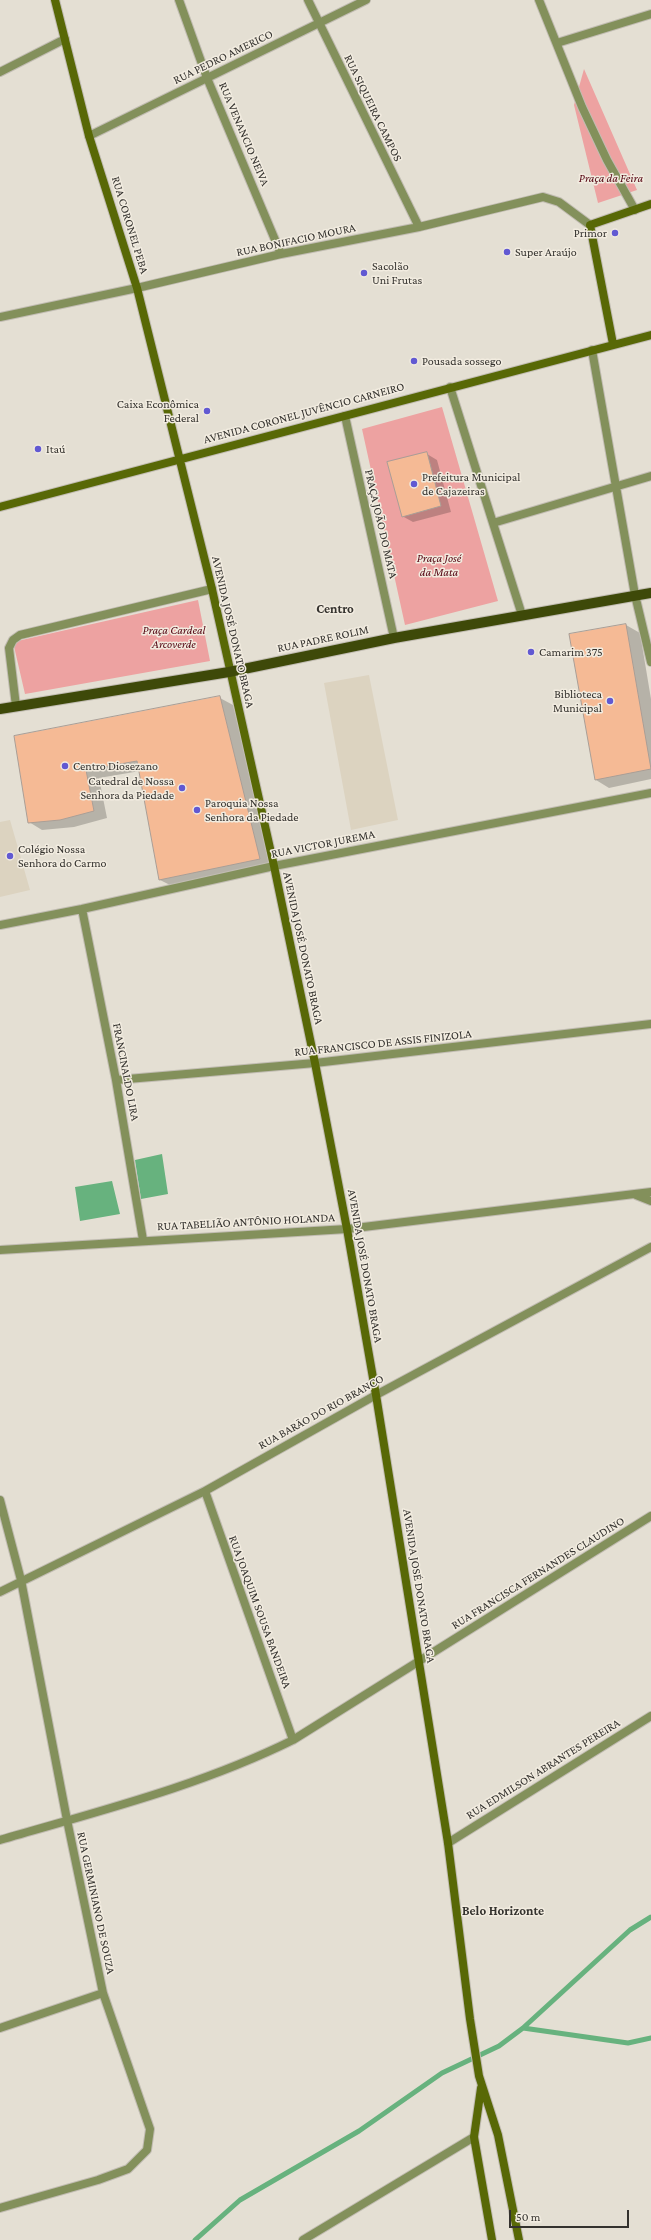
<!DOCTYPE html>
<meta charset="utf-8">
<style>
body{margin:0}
#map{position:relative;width:651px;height:2240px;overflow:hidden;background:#e4dfd3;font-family:"Crimson Pro",serif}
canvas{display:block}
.scale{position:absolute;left:509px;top:2210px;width:120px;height:18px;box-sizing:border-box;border:2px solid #34322e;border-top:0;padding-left:5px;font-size:12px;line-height:14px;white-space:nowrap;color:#34322e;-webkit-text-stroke:3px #f2ece0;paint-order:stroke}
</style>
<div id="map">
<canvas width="651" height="2240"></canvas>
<div class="scale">50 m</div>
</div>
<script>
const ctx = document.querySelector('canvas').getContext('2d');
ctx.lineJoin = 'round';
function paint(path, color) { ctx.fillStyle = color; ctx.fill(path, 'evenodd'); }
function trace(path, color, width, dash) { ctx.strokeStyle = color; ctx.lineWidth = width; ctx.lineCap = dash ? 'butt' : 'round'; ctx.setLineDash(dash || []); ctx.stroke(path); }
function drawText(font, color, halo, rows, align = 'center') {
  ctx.font = font + ' "Crimson Pro",serif'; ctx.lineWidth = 3; ctx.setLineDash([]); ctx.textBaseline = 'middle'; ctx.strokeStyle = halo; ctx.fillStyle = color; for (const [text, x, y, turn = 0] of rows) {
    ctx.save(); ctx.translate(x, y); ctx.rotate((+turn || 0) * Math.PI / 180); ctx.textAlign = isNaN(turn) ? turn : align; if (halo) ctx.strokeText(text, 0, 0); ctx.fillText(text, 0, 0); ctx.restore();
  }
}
paint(new Path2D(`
 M 369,675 L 398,820 L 351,830 L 324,683 Z
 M 10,820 L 30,890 L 0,897 L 0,822 Z`), '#dcd3c0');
paint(new Path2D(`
 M 584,69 L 637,190 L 598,203 L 574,105 Z
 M 442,407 L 498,601 L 405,625 L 362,429 Z
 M 198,600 L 210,661 L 25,694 L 13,642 Z`), '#eda2a1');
paint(new Path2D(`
 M 162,1154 L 168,1194 L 141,1199 L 135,1160 Z
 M 112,1181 L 120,1214 L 80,1221 L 75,1187 Z`), '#67b27e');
paint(new Path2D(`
 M 427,454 L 437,460 L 451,512 L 413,522 L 402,516 Z
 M 626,625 L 640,633 L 651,699 L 651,779 L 609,788 L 596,780 Z
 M 220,698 L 233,705 L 273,867 L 174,887 L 160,880 L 140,771 L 99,778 L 107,818 L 74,827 L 42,830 L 29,822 L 15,736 Z`), '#0003');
trace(new Path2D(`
 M 523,2028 L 628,2043 L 651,2038
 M 195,2240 L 240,2200 L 359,2131 L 442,2073 L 499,2046 L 523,2028 L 630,1930 L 651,1917`), '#67b27e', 5);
const building = new Path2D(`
 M 427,452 L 441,506 L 402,517 L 387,462 Z
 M 626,624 L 651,769 L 595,780 L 569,634 Z
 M 220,696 L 260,859 L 159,880 L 137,761 L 86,770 L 94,811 L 60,820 L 28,823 L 14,736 Z`);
paint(building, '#f5ba95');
trace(building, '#a99e96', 1);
const street = new Path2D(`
 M 179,0 L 207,78 L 281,254
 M 308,0 L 419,227
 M 539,0 L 582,107 L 607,160 L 635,210
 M 557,43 L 651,14
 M 0,72 L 65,39
 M 89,136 L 366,0
 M 0,317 L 137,288 L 281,254 L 419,227 L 543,197 L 559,202 L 590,225
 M 592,350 L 635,595 L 651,662
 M 450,387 L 522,615
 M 345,416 L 394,638
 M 493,523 L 651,476
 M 16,706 L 9,648 L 13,640 L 20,635 L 212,589
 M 82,909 L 116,1080 L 143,1240
 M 0,925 L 82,909 L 274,866 L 651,793
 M 116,1080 L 315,1063 L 651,1024
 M 636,1195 L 651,1201
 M 0,1250 L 347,1229 L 651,1192
 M 205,1491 L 293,1740
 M 0,1500 L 21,1580 L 67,1820 L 103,1993 L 150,2129 L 147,2150 L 128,2169 L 98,2180 L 0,2208
 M 0,1592 L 205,1491 L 376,1395 L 651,1247
 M 0,1840 C 99,1811 200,1786 293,1740 L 651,1516
 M 448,1843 L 651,1716
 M 0,2028 L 103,1993
 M 303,2240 L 474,2137`);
const secondary = new Path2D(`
 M 55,0 L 89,136 L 137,288 L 212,589 L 274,866 L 315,1063 L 347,1229 L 376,1395 L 448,1843 L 470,2019 L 479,2076 L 498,2135 L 519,2240
 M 613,344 L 590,225 L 651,204
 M 0,507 L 651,335
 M 481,2088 L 474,2137 L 492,2240`);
const primary = new Path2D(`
 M 0,709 L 229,672 L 394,638 L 651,593`);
trace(street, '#c1bcb2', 10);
trace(secondary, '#c1bcb2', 10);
trace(primary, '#c1bcb2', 12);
trace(street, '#83905b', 8);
trace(secondary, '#586806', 8);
trace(primary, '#3e4909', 10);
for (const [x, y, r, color] of [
 [615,233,4,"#6159d2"],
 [507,252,4,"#6159d2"],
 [364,273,4,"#6159d2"],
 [414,361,4,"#6159d2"],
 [207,411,4,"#6159d2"],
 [38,449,4,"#6159d2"],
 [414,484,4,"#6159d2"],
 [531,652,4,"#6159d2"],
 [610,701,4,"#6159d2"],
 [65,766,4,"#6159d2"],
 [182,788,4,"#6159d2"],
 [197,810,4,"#6159d2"],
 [10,856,4,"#6159d2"]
]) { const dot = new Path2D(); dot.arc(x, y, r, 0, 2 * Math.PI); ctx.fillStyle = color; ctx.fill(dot); trace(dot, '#f2ece0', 1.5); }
drawText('12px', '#34322e', '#f2ece0', [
 ["RUA PEDRO AMERICO",223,57,-26],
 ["RUA SIQUEIRA CAMPOS",373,108,64],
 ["RUA VENANCIO NEIVA",244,134,67],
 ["RUA CORONEL PEBA",130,225,73],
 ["RUA BONIFACIO MOURA",296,240,-12],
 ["AVENIDA CORONEL JUVÊNCIO CARNEIRO",304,413,-15],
 ["PRAÇA JOÃO DO MATA",381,524,77],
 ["AVENIDA JOSÉ DONATO BRAGA",233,632,77],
 ["RUA PADRE ROLIM",323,639,-12],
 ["RUA VICTOR JUREMA",323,844,-11],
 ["AVENIDA JOSÉ DONATO BRAGA",303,948,78],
 ["RUA FRANCISCO DE ASSIS FINIZOLA",383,1043,-6],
 ["FRANCINALDO LIRA",126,1072,79],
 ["RUA TABELIÃO ANTÔNIO HOLANDA",246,1222,-3],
 ["AVENIDA JOSÉ DONATO BRAGA",365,1266,80],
 ["RUA BARĀO DO RIO BRANCO",321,1412,-29],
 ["RUA FRANCISCA FERNANDES CLAUDINO",538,1573,-32],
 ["AVENIDA JOSÉ DONATO BRAGA",419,1586,81],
 ["RUA JOAQUIM SOUSA BANDEIRA",260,1612,70],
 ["RUA EDMILSON ABRANTES PEREIRA",543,1769,-32],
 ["RUA GERMINIANO DE SOUZA",96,1903,78]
]);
drawText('italic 12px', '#540411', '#f2ece0', [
 ["Praça da Feira",611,178],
 ["Praça José",439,558],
 ["da Mata",439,572],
 ["Praça Cardeal",174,630],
 ["Arcoverde",174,644]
]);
drawText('12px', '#34322e', '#f2ece0', [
 ["Primor",607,233,"right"],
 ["Super Araújo",515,252],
 ["Sacolão",372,266],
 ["Uni Frutas",372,280],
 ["Pousada sossego",422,361],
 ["Caixa Econômica",199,404,"right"],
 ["Federal",199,418,"right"],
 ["Itaú",46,449],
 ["Prefeitura Municipal",422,477],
 ["de Cajazeiras",422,491],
 ["Camarim 375",539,652],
 ["Biblioteca",602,694,"right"],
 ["Municipal",602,708,"right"],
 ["Centro Diosezano",73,766],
 ["Catedral de Nossa",174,781,"right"],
 ["Senhora da Piedade",174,795,"right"],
 ["Paroquia Nossa",205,803],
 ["Senhora da Piedade",205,817],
 ["Colégio Nossa",18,849],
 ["Senhora do Carmo",18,863]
], 'left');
drawText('bold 13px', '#34322e', '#f2ece0', [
 ["Centro",335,609],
 ["Belo Horizonte",503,1911]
]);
</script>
